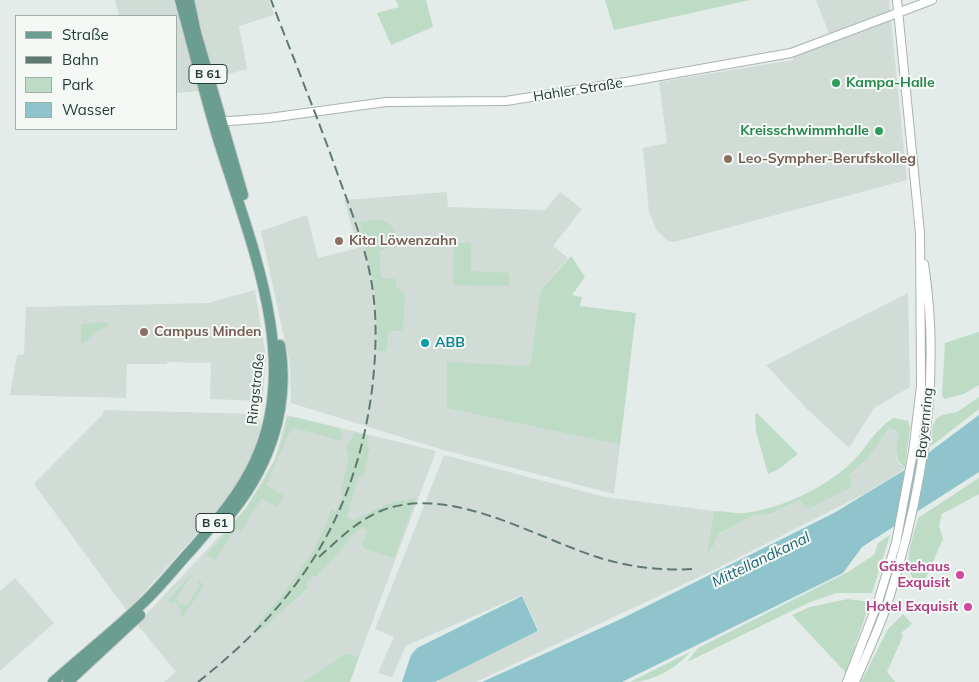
<!DOCTYPE html>
<meta charset="utf-8">
<style>
body{margin:0}
#map{position:relative;width:979px;height:682px;overflow:hidden;background:#e3ece8;font-family:Mulish,sans-serif}
canvas{display:block}
.legend{position:absolute;left:15px;top:15px;width:162px;height:115px;box-sizing:border-box;background:#f4f9f6;border:1px solid #a1ada9;margin:0;padding:6px 9px;list-style:none;font-size:15px;color:#243c36}
.legend li{display:flex;align-items:center;gap:10px;height:25px}
.legend b{width:25px;border:1px solid #a1ada9}
</style>
<div id="map">
<canvas width="979" height="682"></canvas>
<ul class="legend">
<li><b style="height:6px;background:#6b9e91"></b>Straße</li>
<li><b style="height:6px;background:#5f7871"></b>Bahn</li>
<li><b style="height:14px;background:#bedbc6"></b>Park</li>
<li><b style="height:14px;background:#90c4cd"></b>Wasser</li>
</ul>
</div>
<script>
const ctx = document.querySelector('canvas').getContext('2d');
ctx.lineJoin = 'round';
function paint(path, color) { ctx.fillStyle = color; ctx.fill(path, 'evenodd'); }
function trace(path, color, width, dash) { ctx.strokeStyle = color; ctx.lineWidth = width; ctx.lineCap = dash ? 'butt' : 'round'; ctx.setLineDash(dash || []); ctx.stroke(path); }
function drawText(font, color, halo, rows, align = 'center') {
  ctx.font = font + ' Mulish,sans-serif'; ctx.lineWidth = 4; ctx.setLineDash([]); ctx.textBaseline = 'middle'; ctx.strokeStyle = halo; ctx.fillStyle = color; for (const [text, x, y, turn = 0] of rows) {
    ctx.save(); ctx.translate(x, y); ctx.rotate((+turn || 0) * Math.PI / 180); ctx.textAlign = isNaN(turn) ? turn : align; if (halo) ctx.strokeText(text, 0, 0); ctx.fillText(text, 0, 0); ctx.restore();
  }
}
paint(new Path2D(`
 M 115,0 L 174,0 L 199,91 L 176,93 L 176,16 L 119,16 Z
 M 194,0 L 269,0 L 274,15 L 239,26 L 247,69 L 214,78 Z
 M 816,0 L 889,0 L 907,180 L 674,242 L 668,241 L 657,231 L 649,212 L 643,148 L 667,143 L 659,82 L 793,60 L 794,46 L 829,34 Z
 M 447,192 L 448,207 L 545,210 L 560,192 L 582,209 L 553,246 L 568,258 L 540,291 L 522,424 L 620,445 L 614,494 L 440,449 L 291,403 L 290,365 L 261,231 L 307,215 L 318,258 L 358,248 L 344,200 Z
 M 255,290 L 266,357 L 263,396 L 259,401 L 210,399 L 211,363 L 167,362 L 167,364 L 127,364 L 126,398 L 10,395 L 17,355 L 24,354 L 26,307 L 208,303 Z
 M 908,293 L 910,387 L 874,408 L 849,448 L 806,408 L 766,365 Z
 M 104,410 L 257,414 L 261,426 L 255,447 L 237,486 L 212,517 L 127,611 L 34,484 L 103,414 Z
 M 287,415 L 436,451 L 359,657 L 346,653 L 303,682 L 164,682 L 176,672 L 137,624 L 246,508 L 275,459 Z
 M 889,428 L 899,432 L 896,456 L 899,464 L 905,467 L 903,470 L 864,494 L 716,569 L 476,682 L 439,682 L 438,679 L 539,631 L 522,595 L 406,646 L 392,677 L 378,673 L 394,637 L 375,629 L 444,455 L 605,497 L 714,511 L 708,552 L 713,547 L 718,534 L 752,516 L 771,514 L 799,500 L 852,487 L 849,475 L 869,457 Z
 M 15,578 L 54,623 L 0,671 L 0,591 Z`), '#d2dcd7');
paint(new Path2D(`
 M 396,0 L 426,0 L 433,27 L 391,45 L 377,13 L 399,7 Z
 M 605,0 L 750,0 L 614,30 Z
 M 380,219 C 392,224 399,230 394,244 L 379,252 L 381,278 L 396,279 L 396,286 L 405,295 L 403,331 L 388,331 L 387,351 L 378,351 L 375,291 L 359,222 Z
 M 454,243 L 471,243 L 471,271 L 509,273 L 509,286 L 453,285 Z
 M 571,256 L 585,277 L 572,295 L 582,297 L 580,306 L 636,313 L 620,445 L 447,408 L 447,362 L 530,366 L 540,291 Z
 M 109,322 L 108,327 C 95,329 89,342 81,344 L 81,324 Z
 M 979,332 L 979,385 L 964,394 L 944,399 L 942,395 L 945,343 Z
 M 979,397 L 979,409 L 930,447 L 933,425 L 936,419 L 942,415 L 957,412 Z
 M 757,413 L 798,454 L 779,469 L 768,474 L 756,431 L 755,415 Z
 M 292,417 L 338,428 L 342,434 L 342,439 L 337,440 L 296,428 L 291,429 L 266,485 L 284,496 L 277,507 L 262,498 L 240,532 L 236,529 L 215,560 L 207,555 C 242,514 279,473 287,419 Z
 M 894,418 L 908,421 L 910,427 L 905,467 C 892,459 897,445 899,432 L 889,428 L 869,457 L 849,475 L 852,487 L 808,509 L 799,500 L 771,514 L 752,516 L 718,534 L 713,547 L 707,553 L 714,511 C 723,511 735,514 745,513 C 781,508 821,490 849,465 C 866,450 874,429 894,418 Z
 M 355,432 L 368,436 L 367,446 L 370,447 L 363,477 L 358,476 L 347,517 L 354,520 L 390,503 L 416,498 L 394,558 L 365,549 L 362,545 L 367,531 L 363,527 L 347,539 L 349,541 L 316,577 L 313,575 L 306,584 L 309,587 L 259,632 L 255,627 C 282,598 322,546 331,509 L 336,511 L 343,495 L 340,493 L 349,458 L 346,449 Z
 M 979,478 L 979,494 L 942,514 L 939,526 L 943,539 L 926,577 L 935,588 L 919,585 C 899,568 913,540 918,518 Z
 M 890,535 L 872,593 L 836,593 L 808,603 L 687,662 L 698,648 L 848,572 L 874,555 L 878,543 Z
 M 190,575 L 194,578 L 190,578 L 176,598 L 179,601 L 178,603 L 187,605 L 200,586 L 197,583 L 199,581 L 204,585 L 182,618 L 180,615 L 182,612 L 175,602 L 171,604 L 168,600 Z
 M 848,599 L 870,602 L 846,673 L 792,615 L 810,607 Z
 M 903,614 L 912,624 L 901,633 L 903,636 L 887,672 L 895,682 L 861,682 L 888,629 Z
 M 690,652 C 676,669 652,682 630,682 Z
 M 346,653 L 359,657 L 350,682 L 303,682 Z`), '#bedbc6');
paint(new Path2D(`
 M 979,415 L 979,472 L 862,547 L 843,573 L 622,682 L 482,682 L 623,618 L 834,513 L 908,468 Z
 M 522,596 L 538,631 L 435,682 L 402,682 L 411,655 L 417,648 Z`), '#90c4cd');
const minor = new Path2D(`
 M 217,122 L 269,118 L 386,102 L 506,101 L 632,81 L 791,53 L 932,0
 M 847,682 L 878,602 L 896,543 L 913,452 L 921,386 L 920,233 L 897,0
 M 855,682 C 866,656 878,631 887,605 C 922,496 942,378 924,264`);
const major = new Path2D(`
 M 189,0 L 196,33 L 243,195
 M 224,522 C 267,473 291,411 280,345
 M 53,682 C 83,655 115,630 144,602 C 162,585 177,565 194,547 C 217,520 240,494 255,461 C 303,360 249,239 218,139 C 204,93 193,47 180,0
 M 68,682 L 140,615`);
trace(minor, '#a6b4af', 10);
trace(major, '#c2c8c7', 12);
trace(minor, '#fff', 8);
trace(major, '#6b9e91', 10);
trace(new Path2D(`
 M 319,557 C 339,539 358,520 383,510 C 451,485 532,536 597,557 C 629,567 660,571 694,569
 M 198,682 C 298,603 355,518 372,390 C 377,346 378,304 367,261 C 360,233 349,205 339,178 C 318,118 294,60 271,0`), '#5f7871', 2, [10, 5]);
for (const [x, y, r, color] of [
 [836,83,5,"#2e9e5b"],
 [879,131,5,"#2e9e5b"],
 [728,159,5,"#8d6e63"],
 [339,241,5,"#8d6e63"],
 [144,332,5,"#8d6e63"],
 [425,343,5,"#0f9aa8"],
 [960,575,5,"#d1479c"],
 [968,607,5,"#d1479c"]
]) { const dot = new Path2D(); dot.arc(x, y, r, 0, 2 * Math.PI); ctx.fillStyle = color; ctx.fill(dot); trace(dot, '#f4f9f6', 2); }
for (const [x, y, w] of [
 [208,74,38],
 [215,523,38]
]) { const box = new Path2D(); box.roundRect(x - w / 2, y - 9.5, w, 19, 4); ctx.fillStyle = '#f4f9f6'; ctx.fill(box); trace(box, '#243c36', 1); }
drawText('bold 12px', '#243c36', null, [
 ["B 61",208,74],
 ["B 61",215,523]
]);
drawText('bold 14px', '#27864d', '#f4f9f6', [
 ["Kampa-Halle",846,83],
 ["Kreisschwimmhalle",869,131,"right"]
], 'left');
drawText('14px', '#243c36', '#f4f9f6', [
 ["Hahler Straße",578,90,-9],
 ["Ringstraße",256,389,-84],
 ["Bayernring",925,423,-84]
]);
drawText('bold 14px', '#785e54', '#f4f9f6', [
 ["Leo-Sympher-Berufskolleg",738,159],
 ["Kita Löwenzahn",349,241],
 ["Campus Minden",154,332]
], 'left');
drawText('bold 14px', '#0d838f', '#f4f9f6', [
 ["ABB",435,343]
], 'left');
drawText('bold 14px', '#b23c85', '#f4f9f6', [
 ["Gästehaus",950,567],
 ["Exquisit",950,583],
 ["Hotel Exquisit",958,607]
], 'right');
drawText('italic 15px', '#226774', '#f4f9f6', [
 ["Mittellandkanal",761,560,-26]
]);
</script>
